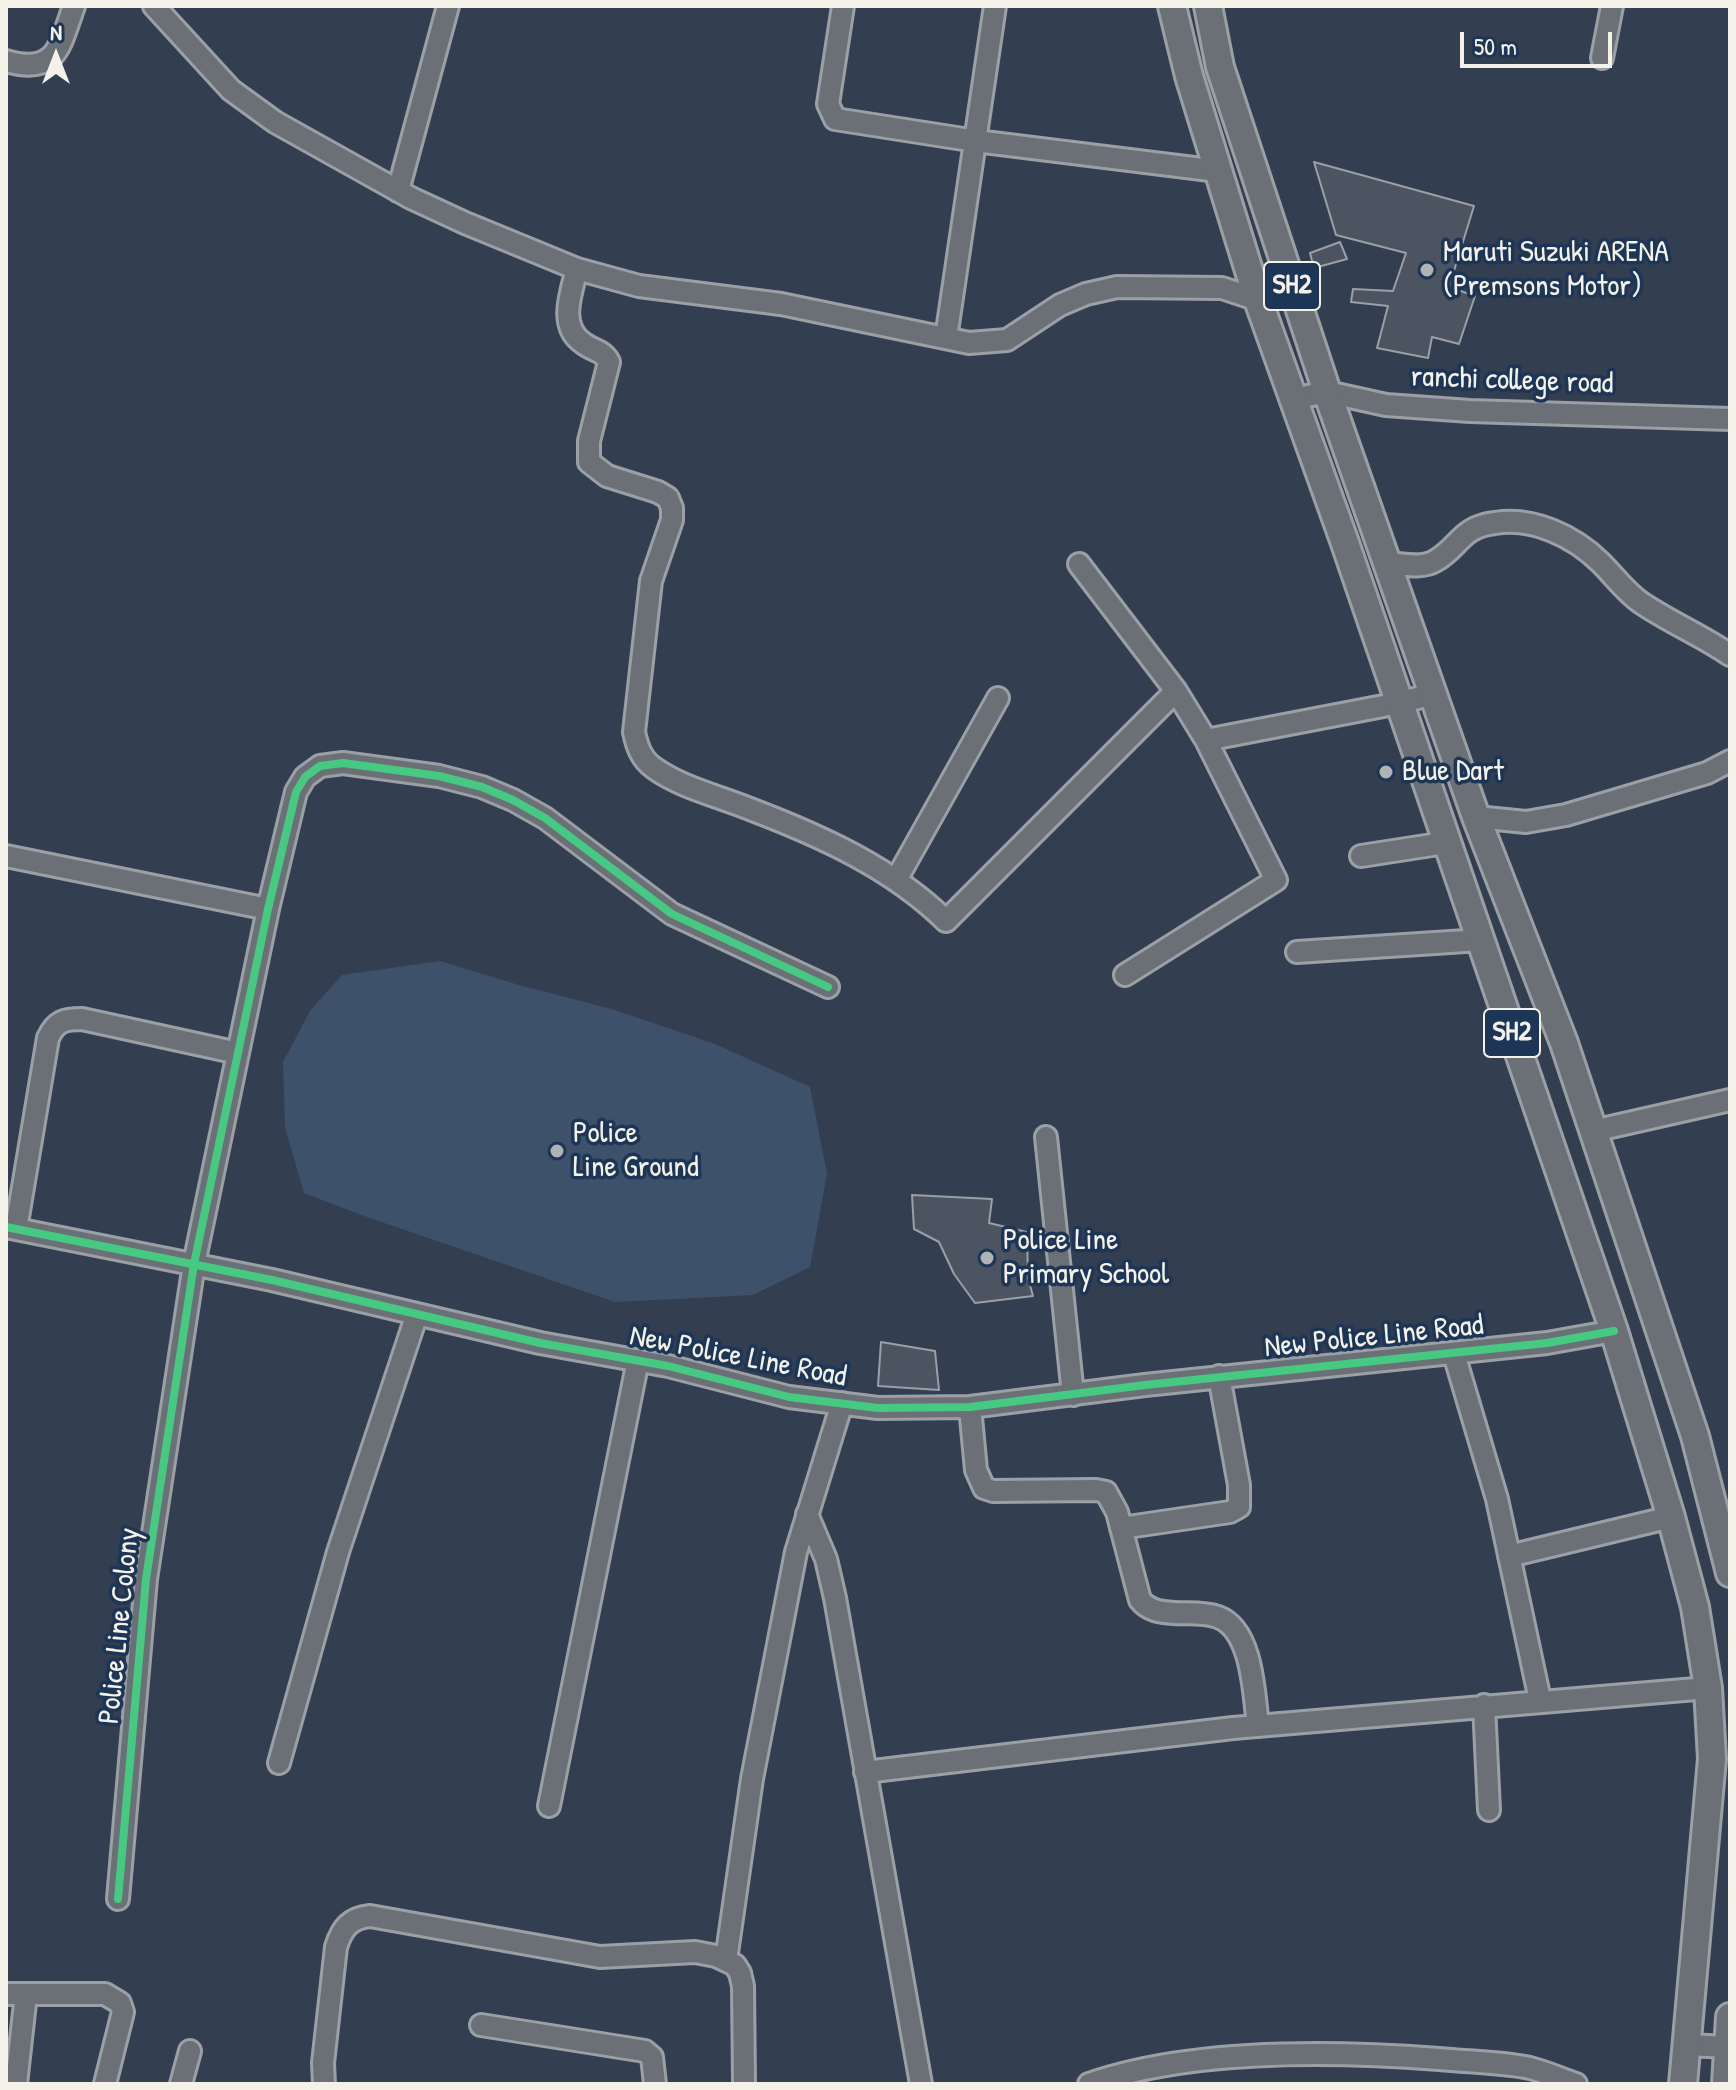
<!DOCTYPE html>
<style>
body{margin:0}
#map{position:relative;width:1736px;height:2090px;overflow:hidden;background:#333f50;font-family:"Patrick Hand",sans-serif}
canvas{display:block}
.frame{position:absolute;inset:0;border:8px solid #f4f1e8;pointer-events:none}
.north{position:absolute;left:16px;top:16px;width:80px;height:80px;-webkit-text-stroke:6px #1d3557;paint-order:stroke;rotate:0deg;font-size:22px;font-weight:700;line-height:32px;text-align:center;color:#f4f1e8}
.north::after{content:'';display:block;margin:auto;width:28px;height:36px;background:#f4f1e8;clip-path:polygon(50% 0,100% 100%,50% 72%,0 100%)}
.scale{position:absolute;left:1460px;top:32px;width:152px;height:36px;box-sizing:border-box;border:4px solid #f4f1e8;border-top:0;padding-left:10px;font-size:24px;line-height:28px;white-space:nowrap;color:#f4f1e8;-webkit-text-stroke:6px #1d3557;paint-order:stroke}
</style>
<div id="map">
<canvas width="1736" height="2090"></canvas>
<div class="frame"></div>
<div class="north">N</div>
<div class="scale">50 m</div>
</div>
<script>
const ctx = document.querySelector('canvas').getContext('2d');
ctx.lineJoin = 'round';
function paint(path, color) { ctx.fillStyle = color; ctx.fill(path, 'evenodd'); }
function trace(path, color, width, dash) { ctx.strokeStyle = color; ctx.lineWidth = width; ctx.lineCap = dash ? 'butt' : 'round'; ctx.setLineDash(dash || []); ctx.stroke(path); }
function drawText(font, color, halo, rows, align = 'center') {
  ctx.font = font + ' "Patrick Hand",sans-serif'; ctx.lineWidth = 7; ctx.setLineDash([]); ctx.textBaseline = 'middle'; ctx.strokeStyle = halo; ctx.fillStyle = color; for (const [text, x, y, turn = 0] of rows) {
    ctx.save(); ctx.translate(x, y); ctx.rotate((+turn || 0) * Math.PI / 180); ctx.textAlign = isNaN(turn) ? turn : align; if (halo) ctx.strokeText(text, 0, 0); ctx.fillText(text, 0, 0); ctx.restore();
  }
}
paint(new Path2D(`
 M 440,961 L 519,985 L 615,1010 L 715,1044 L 810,1087 L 827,1174 L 810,1267 L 753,1295 L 615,1302 L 367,1217 L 304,1193 L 285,1128 L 283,1062 L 310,1011 L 342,975 Z`), '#3e516b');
const building = new Path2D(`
 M 1314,162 L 1474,206 L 1449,287 L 1475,296 L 1459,344 L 1432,337 L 1428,358 L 1377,348 L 1388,306 L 1351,302 L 1353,289 L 1393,291 L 1406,253 L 1336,235 Z
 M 1340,242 L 1347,259 L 1314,268 L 1310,253 Z
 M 912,1195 L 992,1199 L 989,1223 L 1027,1232 L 1028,1278 L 1033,1296 L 975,1303 L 954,1274 L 939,1242 L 914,1229 Z
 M 881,1342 L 935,1351 L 939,1390 L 878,1386 Z`);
paint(building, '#4b5460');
trace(building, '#9ba0a6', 2);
const minor = new Path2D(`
 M 154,6 L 231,90 L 275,122 L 411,198 L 465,223 L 577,269 L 639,286 L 781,304 L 969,343 L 1007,340 L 1060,305 L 1086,294 L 1117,287 L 1222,288 L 1258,300
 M 843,6 L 828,104 L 835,119 L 976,141 L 1218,171
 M 1602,58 L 1612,6
 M 6,61 C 57,76 60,45 74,6
 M 398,191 L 448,6
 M 577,269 C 571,293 558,326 583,343 C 593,351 603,350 609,362 L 589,441 L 589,462 L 607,476 L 658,492 L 668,498 L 672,508 L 672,520 L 651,581 L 634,732 C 637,746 641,759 654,768 C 682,788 718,796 750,809 C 821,836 892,868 946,921 L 1176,691
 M 946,338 L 995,6
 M 1293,399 L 1327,392 L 1386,405 L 1470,411 L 1730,419
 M 1386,563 C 1401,564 1422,569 1435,561 C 1460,547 1460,527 1495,523 C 1533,517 1574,536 1601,563 C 1614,576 1625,591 1640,602 C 1669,622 1701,635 1730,655
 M 1079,564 L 1176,691 L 1206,740 L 1276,880 L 1125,975
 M 1206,740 L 1399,703 L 1433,694
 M 1476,817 L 1526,822 L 1566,815 L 1707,773 L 1730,761
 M 6,856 L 268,909
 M 1361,856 L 1445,843
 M 896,880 L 998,698
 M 1297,952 L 1481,940
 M 1593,1131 L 1730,1100
 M 1046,1137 L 1073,1395
 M 6,1227 L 272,1280 L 540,1343 L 668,1366 L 789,1397 L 878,1408 L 970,1407 L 1145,1385 L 1547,1343 L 1614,1331
 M 16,1229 L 48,1038 C 56,1021 64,1019 82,1019 L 238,1053
 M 1454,1354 L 1497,1499 L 1540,1700
 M 970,1407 L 976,1470 L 984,1488 L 993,1491 L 1096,1490 L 1106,1492 L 1117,1512 L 1140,1600 C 1149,1611 1160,1612 1174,1613 C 1188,1614 1204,1612 1218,1617 C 1253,1630 1254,1695 1258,1726
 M 807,1514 L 826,1559 L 835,1598 L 921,2084
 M 1121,1528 L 1230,1512 L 1239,1507 L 1239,1485 L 1219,1376
 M 1509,1556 L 1671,1517
 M 1484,1705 L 1489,1810
 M 279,1763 L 338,1552 L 417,1314
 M 865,1772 L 1233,1728 L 1708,1688
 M 549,1806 L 638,1360
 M 118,1899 L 146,1579 L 194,1264 L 268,909 L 296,792 L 305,777 L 320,766 L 343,763 L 439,776 L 482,787 L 513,800 L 545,818 L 672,914 L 828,987
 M 726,1960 L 752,1779 L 796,1552 L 842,1403
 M 6,1994 L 105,1994 L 120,2003 L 123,2012 L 105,2084
 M 481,2025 L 645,2051 L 652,2057 L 655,2084
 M 1686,2045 L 1730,2047
 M 16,2084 L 26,1994
 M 181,2084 L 190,2051
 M 324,2084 L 323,2063 L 336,1947 C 342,1928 350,1918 370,1916 L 600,1957 L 695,1952 L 716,1956 L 735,1965 L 740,1973 L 743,1986 L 744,2084
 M 1089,2084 C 1190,2049 1333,2051 1439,2059 C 1470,2062 1501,2062 1530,2068 C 1546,2072 1561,2079 1576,2084`);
const major = new Path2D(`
 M 1172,6 L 1189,76 L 1258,300 L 1345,543 L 1614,1331 L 1671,1517 L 1695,1607 L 1708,1688 L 1712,1759 L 1683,2084
 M 1208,6 L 1220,67 L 1327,392 L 1476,817 L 1564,1043 L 1695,1436 L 1730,1573
 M 1726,2084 L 1730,2017`);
trace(minor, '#9ba0a6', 26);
trace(major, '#9ba0a6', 32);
trace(minor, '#6b7077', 20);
trace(major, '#6b7077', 26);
trace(new Path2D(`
 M 6,1227 L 272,1280 L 540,1343 L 668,1366 L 789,1397 L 878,1408 L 970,1407 L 1145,1385 L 1547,1343 L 1614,1331
 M 118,1899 L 146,1579 L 194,1264 L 268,909 L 296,792 L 305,777 L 320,766 L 343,763 L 439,776 L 482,787 L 513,800 L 545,818 L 672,914 L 828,987`), '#46c982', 8);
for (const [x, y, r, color] of [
 [1427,270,8,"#b0b3b3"],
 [1386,772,8,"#b0b3b3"],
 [557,1151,8,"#b0b3b3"],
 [987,1258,8,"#b0b3b3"]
]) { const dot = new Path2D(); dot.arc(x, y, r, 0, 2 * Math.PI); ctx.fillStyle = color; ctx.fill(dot); trace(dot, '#1d3557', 3); }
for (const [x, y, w] of [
 [1292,286,56],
 [1512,1033,56]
]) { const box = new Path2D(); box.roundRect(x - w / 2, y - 24, w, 48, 6); ctx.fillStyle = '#1d3557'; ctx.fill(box); trace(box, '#f4f1e8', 2); }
drawText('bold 28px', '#f4f1e8', null, [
 ["SH2",1292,286],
 ["SH2",1512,1033]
]);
drawText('30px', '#f4f1e8', '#1d3557', [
 ["Maruti Suzuki ARENA",1443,253],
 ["(Premsons Motor)",1443,287],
 ["Blue Dart",1402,772],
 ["Police",573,1134],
 ["Line Ground",573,1168],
 ["Police Line",1003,1241],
 ["Primary School",1003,1275]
], 'left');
drawText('30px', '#f4f1e8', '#1d3557', [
 ["ranchi college road",1512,381,2],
 ["New Police Line Road",1374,1337,-6],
 ["New Police Line Road",738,1357,11],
 ["Police Line Colony",120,1626,-84]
]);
</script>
